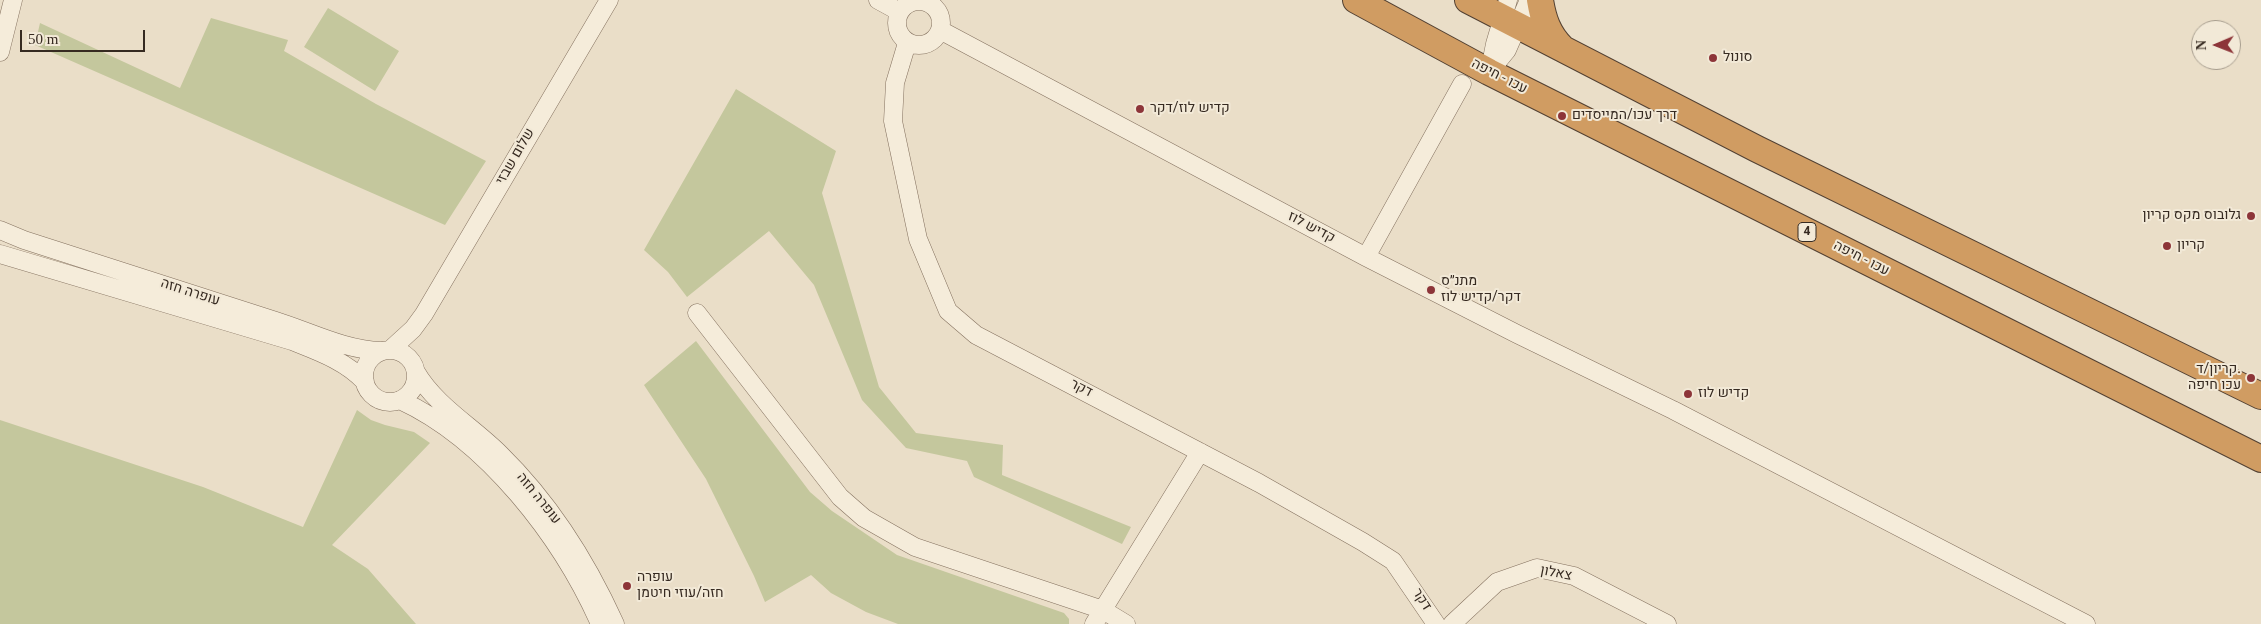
<!DOCTYPE html>
<meta charset="utf-8">
<style>
body{margin:0}
#map{position:relative;width:2261px;height:624px;overflow:hidden;background:#eadec8;font-family:Georgia,serif}
canvas{display:block}
.north{position:absolute;left:2191px;top:20px;width:50px;height:50px;box-sizing:border-box;background:#f2e9d7;border:1px solid #a79d8e;border-radius:50%;rotate:269deg;font-size:14px;font-weight:700;line-height:20px;text-align:center;color:#362a21}
.north::after{content:'';display:block;margin:auto;width:18px;height:22px;background:#8d3539;clip-path:polygon(50% 0,100% 100%,50% 72%,0 100%)}
.scale{position:absolute;left:20px;top:30px;width:125px;height:22px;box-sizing:border-box;border:2px solid #362a21;border-top:0;padding-left:6px;font-size:15px;line-height:18px;white-space:nowrap;color:#362a21;-webkit-text-stroke:4px #f2e9d7;paint-order:stroke}
</style>
<div id="map">
<canvas width="2261" height="624"></canvas>
<div class="north">N</div>
<div class="scale">50 m</div>
</div>
<script>
const ctx = document.querySelector('canvas').getContext('2d');
ctx.lineJoin = 'round';
function paint(path, color) { ctx.fillStyle = color; ctx.fill(path, 'evenodd'); }
function trace(path, color, width, dash) { ctx.strokeStyle = color; ctx.lineWidth = width; ctx.lineCap = dash ? 'butt' : 'round'; ctx.setLineDash(dash || []); ctx.stroke(path); }
function drawText(font, color, halo, rows, align = 'center') {
  ctx.font = font + ' Georgia,Heebo,serif'; ctx.lineWidth = 4; ctx.setLineDash([]); ctx.textBaseline = 'middle'; ctx.strokeStyle = halo; ctx.fillStyle = color; for (const [text, x, y, turn = 0] of rows) {
    ctx.save(); ctx.translate(x, y); ctx.rotate((+turn || 0) * Math.PI / 180); ctx.textAlign = isNaN(turn) ? turn : align; if (halo) ctx.strokeText(text, 0, 0); ctx.fillText(text, 0, 0); ctx.restore();
  }
}
paint(new Path2D(`
 M 328,8 L 399,51 L 375,91 L 304,47 Z
 M 211,18 L 288,40 L 284,51 L 376,104 L 486,161 L 445,225 L 35,45 L 40,23 L 180,88 Z
 M 736,89 L 836,151 L 822,193 L 879,387 L 916,433 L 1003,445 L 1002,475 L 1131,527 L 1122,544 L 974,477 L 967,461 L 906,448 L 862,400 L 814,285 L 769,231 L 687,297 L 668,272 L 644,250 Z
 M 696,341 L 810,492 L 832,511 L 897,555 L 1064,613 L 1069,619 L 1069,624 L 898,624 L 866,612 L 831,593 L 811,575 L 765,602 L 754,576 L 706,479 L 644,385 Z
 M 357,410 L 371,420 L 385,425 L 414,432 L 430,443 L 332,545 L 368,569 L 416,624 L 0,624 L 0,420 L 203,487 L 303,527 Z`), '#c4c79d');
const minor = new Path2D(`
 M 878,0 L 900,12
 M897 23a22 22 0 1 1 44 0a22 22 0 1 1-44 0Z
 M 940,30 L 1366,257 L 1517,334 L 1673,410 L 2086,624
 M 907,43 L 895,83 L 893,121 L 918,239 L 948,311 L 976,335 L 1259,483 L 1363,542 L 1393,561 L 1436,624
 M 0,52 L 13,0
 M 1490,69 L 1495,44 L 1508,0
 M 1489,72 L 1507,50 L 1529,0
 M 0,230 L 24,240 C 108,267 192,294 276,321 C 311,332 345,350 381,351
 M 0,254 L 292,341 C 317,351 346,361 365,382
 M 1366,257 L 1462,84
 M 697,313 L 840,497 L 864,518 L 915,547 L 1103,610 L 1126,624
 M 390,350 L 413,329 L 424,314 L 609,0
 M364 376a26 26 0 1 1 52 0a26 26 0 1 1-52 0Z
 M 416,372 C 435,405 473,427 500,454 C 549,502 587,562 615,624
 M 400,400 C 487,440 562,538 600,624
 M 1094,624 L 1200,452
 M 1452,624 L 1497,582 L 1537,568 L 1574,576 L 1667,624`);
const highway = new Path2D(`
 M 1356,0 L 1489,72 L 2261,459
 M 1468,0 L 1757,149 L 2261,396
 M 1540,0 C 1543,19 1548,34 1562,48`);
trace(minor, '#84715f', 19);
trace(highway, '#524032', 28);
trace(minor, '#f5ecda', 18);
trace(highway, '#d09c62', 26);
for (const [x, y, r, color] of [
 [1713,58,5,"#8d3539"],
 [1140,109,5,"#8d3539"],
 [1562,116,5,"#8d3539"],
 [2251,216,5,"#8d3539"],
 [2167,246,5,"#8d3539"],
 [1431,290,5,"#8d3539"],
 [2251,378,5,"#8d3539"],
 [1688,394,5,"#8d3539"],
 [627,586,5,"#8d3539"]
]) { const dot = new Path2D(); dot.arc(x, y, r, 0, 2 * Math.PI); ctx.fillStyle = color; ctx.fill(dot); trace(dot, '#f2e9d7', 2); }
for (const [x, y, w] of [
 [1807,232,18]
]) { const box = new Path2D(); box.roundRect(x - w / 2, y - 9.5, w, 19, 4); ctx.fillStyle = '#f2e9d7'; ctx.fill(box); trace(box, '#362a21', 1); }
drawText('bold 12px', '#362a21', null, [
 ["4",1807,232]
]);
drawText('14px', '#362a21', '#f2e9d7', [
 ["סונול",1723,58],
 ["קדיש לוז/דקר",1150,109],
 ["דרך עכו/המייסדים",1572,116],
 ["גלובוס מקס קריון",2241,216,"right"],
 ["קריון",2177,246],
 ["מתנ״ס",1441,282],
 ["דקר/קדיש לוז",1441,298],
 ["קריון/ד.",2241,370,"right"],
 ["עכו חיפה",2241,386,"right"],
 ["קדיש לוז",1698,394],
 ["עופרה",637,578],
 ["חזה/עוזי חיטמן",637,594]
], 'left');
drawText('14px', '#362a21', '#f2e9d7', [
 ["עכו - חיפה",1499,77,27],
 ["שלום שבזי",516,157,-60],
 ["קדיש לוז",1311,228,28],
 ["עכו - חיפה",1861,259,27],
 ["עופרה חזה",190,293,18],
 ["דקר",1081,389,27],
 ["עופרה חזה",538,499,51],
 ["צאלון",1556,574,11],
 ["דקר",1421,600,58]
]);
</script>
